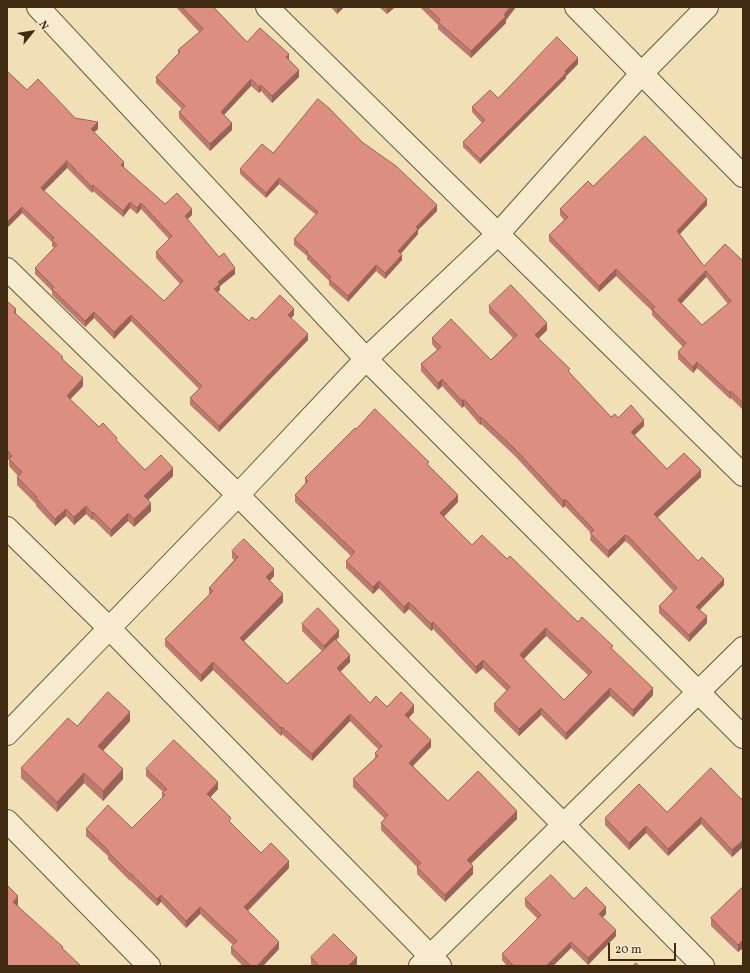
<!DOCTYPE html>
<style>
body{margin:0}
#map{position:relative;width:750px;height:973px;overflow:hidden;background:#f1dfb5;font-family:Vollkorn,serif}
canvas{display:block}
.frame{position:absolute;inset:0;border:8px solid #402b12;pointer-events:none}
.north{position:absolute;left:12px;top:12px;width:40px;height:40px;-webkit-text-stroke:3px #f6eacf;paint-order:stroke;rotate:60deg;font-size:11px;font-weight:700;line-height:16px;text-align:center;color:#402b12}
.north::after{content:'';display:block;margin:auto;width:14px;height:18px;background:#402b12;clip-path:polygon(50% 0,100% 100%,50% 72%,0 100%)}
.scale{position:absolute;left:608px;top:943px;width:68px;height:18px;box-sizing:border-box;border:2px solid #402b12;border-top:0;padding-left:5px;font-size:12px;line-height:14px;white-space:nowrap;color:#402b12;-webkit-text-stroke:3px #f6eacf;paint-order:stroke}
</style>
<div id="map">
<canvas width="750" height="973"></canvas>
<div class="frame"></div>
<div class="north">N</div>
<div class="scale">20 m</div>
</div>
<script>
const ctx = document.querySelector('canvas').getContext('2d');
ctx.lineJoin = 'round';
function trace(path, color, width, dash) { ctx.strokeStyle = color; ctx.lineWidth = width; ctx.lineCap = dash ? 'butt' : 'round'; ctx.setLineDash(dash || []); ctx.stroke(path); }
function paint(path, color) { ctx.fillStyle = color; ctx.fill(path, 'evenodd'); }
const minor = new Path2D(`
 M 38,7 L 366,359 L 743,737
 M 267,7 L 743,475
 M 576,7 L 743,176
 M 7,269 L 238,495 L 703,966
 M 7,528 L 109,628 L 440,966
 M 7,734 L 238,495 L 366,359 L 498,234 L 642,73 L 707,7
 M 7,821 L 149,966
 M 420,966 L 743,648`);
trace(minor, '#6c583b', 24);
trace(minor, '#f6eacf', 22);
paint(new Path2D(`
 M 176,7 L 214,7 L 247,42 L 289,60 L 299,77 L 272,103 L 261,91 L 259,93 L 251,86 L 224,115 L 232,130 L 210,151 L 179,118 L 179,112 L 182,109 L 156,83 L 156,77 L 178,54 L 178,50 L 199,32 Z
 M 331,7 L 344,7 L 337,14 Z
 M 379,7 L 395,7 L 387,14 Z
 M 420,7 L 516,7 L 506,20 L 506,23 L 471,58 L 438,29 L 438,25 Z
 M 578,64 L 566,76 L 566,78 L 480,164 L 463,147 L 463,142 L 482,123 L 472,112 L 472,107 L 498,98 Z
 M 7,71 L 27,90 L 75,118 L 98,129 L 94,132 L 124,168 L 165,204 L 192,215 L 187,219 L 219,257 L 235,274 L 220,286 L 220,290 L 218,292 L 249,321 L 294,315 L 291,318 L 308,340 L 219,432 L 190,405 L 190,398 L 199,389 L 131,321 L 114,339 L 94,318 L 85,327 L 52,295 L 52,291 L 35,274 L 35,268 L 54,248 L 52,246 L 52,242 L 22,213 L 8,227 L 7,226 ZM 67,168 L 92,193 L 93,191 L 123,217 L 130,208 L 137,214 L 141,209 L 169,239 L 156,252 L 156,258 L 180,284 L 164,301 L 44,191 Z
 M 362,142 L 437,211 L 418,230 L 418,234 L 400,254 L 402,260 L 385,279 L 376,271 L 348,302 L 329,285 L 329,281 L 307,259 L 307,256 L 294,245 L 294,239 L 316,215 L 279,184 L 266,198 L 240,174 L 240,169 L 273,153 Z
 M 593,186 L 707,205 L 680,234 L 704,266 L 743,261 L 743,410 L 731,398 L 730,399 L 697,368 L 693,373 L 678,359 L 678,352 L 683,347 L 652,315 L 652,311 L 616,276 L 599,292 L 549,241 L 549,235 L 564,220 L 560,215 L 560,209 ZM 706,277 L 728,304 L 702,325 L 681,304 Z
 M 7,301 L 16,315 L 63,359 L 83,386 L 70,399 L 99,427 L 117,442 L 145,470 L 173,476 L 148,500 L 151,511 L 134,527 L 128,521 L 111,537 L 93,519 L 92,520 L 86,514 L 74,525 L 66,516 L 55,526 L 36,506 L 36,504 L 17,485 L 17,477 L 18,476 L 9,466 L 9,460 L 7,458 Z
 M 489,306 L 547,330 L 538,339 L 611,417 L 618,418 L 644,426 L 635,435 L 667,469 L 701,477 L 657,517 L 698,561 L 724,585 L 700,610 L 707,623 L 689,642 L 659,613 L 659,606 L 673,591 L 629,544 L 625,541 L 608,558 L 590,540 L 591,533 L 565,506 L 563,508 L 516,457 L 481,424 L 480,425 L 464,406 L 462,408 L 442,386 L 438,390 L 421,371 L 421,364 L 437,350 L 432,344 L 432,338 L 491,360 L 513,338 L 489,313 Z
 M 356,429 L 429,466 L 458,502 L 444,517 L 472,545 L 507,559 L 578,622 L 613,650 L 653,695 L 633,717 L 610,696 L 566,740 L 541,715 L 519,736 L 494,711 L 494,704 L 507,691 L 483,668 L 476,674 L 433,629 L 431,631 L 409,609 L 404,614 L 379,588 L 373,594 L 346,568 L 346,561 L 351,556 L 295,502 L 295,495 L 305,484 L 305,478 ZM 546,636 L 588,675 L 564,700 L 523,659 Z
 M 232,551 L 274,576 L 270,581 L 283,602 L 244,641 L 287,684 L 322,651 L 302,631 L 302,624 L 339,637 L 336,640 L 350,662 L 340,672 L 370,703 L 414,712 L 409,718 L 431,747 L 413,766 L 448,801 L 517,819 L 471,864 L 473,874 L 445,902 L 417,874 L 417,867 L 381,830 L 381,823 L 385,819 L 353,787 L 353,779 L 375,758 L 375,753 L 379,750 L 350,721 L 312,761 L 282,734 L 281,736 L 213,670 L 201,682 L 165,646 L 165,639 L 209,595 L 209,588 L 234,560 L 232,558 Z
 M 130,721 L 103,751 L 123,779 L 103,801 L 84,783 L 57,812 L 21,778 L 21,768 L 77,726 Z
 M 146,769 L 218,789 L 210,797 L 231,823 L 261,853 L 289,868 L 248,911 L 279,949 L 263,966 L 243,966 L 231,954 L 231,947 L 233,945 L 200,914 L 186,928 L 161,902 L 157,906 L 130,880 L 130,881 L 108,859 L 108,856 L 86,836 L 86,829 L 132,828 L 162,798 L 162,793 L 163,792 L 146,776 Z
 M 743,797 L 743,847 L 732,857 L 701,824 L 668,856 L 646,833 L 629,850 L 605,825 L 605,818 L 667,812 L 741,799 Z
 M 743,887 L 743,950 L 742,949 L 738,952 L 711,926 L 711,918 Z
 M 525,899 L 574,899 L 606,914 L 603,917 L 616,936 L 588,965 L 571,948 L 553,966 L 507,966 L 502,960 L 502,954 L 538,919 L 525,906 Z
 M 311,957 L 357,964 L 355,966 L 312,966 L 311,964 Z`), '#bd7a6f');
paint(new Path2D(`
 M 337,7 L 344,7 L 337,14 Z
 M 387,7 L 395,7 L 387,14 Z
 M 510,7 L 516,7 L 506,20 L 506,23 L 471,58 L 471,51 L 504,15 Z
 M 289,54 L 289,60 L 286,57 Z
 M 578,58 L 578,64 L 566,76 L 566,78 L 480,164 L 480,159 Z
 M 299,70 L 299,77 L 272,103 L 272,96 Z
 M 251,79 L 251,86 L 221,118 L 221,112 Z
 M 261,85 L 261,91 L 259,93 L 259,87 Z
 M 98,122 L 98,129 L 91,135 L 91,129 Z
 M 232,123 L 232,130 L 210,151 L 210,144 Z
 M 67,161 L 67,168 L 41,194 L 41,188 Z
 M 124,162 L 124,168 L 121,165 Z
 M 279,178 L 279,184 L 266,198 L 266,193 Z
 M 93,185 L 93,191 L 92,193 L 92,187 Z
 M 707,199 L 707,205 L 677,237 L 677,231 Z
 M 130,202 L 130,208 L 123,217 L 123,211 Z
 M 141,203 L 141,209 L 137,214 L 137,208 Z
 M 437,205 L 437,211 L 418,230 L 418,234 L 398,257 L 398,251 L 416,227 Z
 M 22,207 L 22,213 L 8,227 L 8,221 Z
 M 192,209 L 192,215 L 185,222 L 185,216 Z
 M 402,255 L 402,260 L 385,279 L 385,273 Z
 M 376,265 L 376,271 L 348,302 L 348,296 Z
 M 235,268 L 235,274 L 220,286 L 220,290 L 214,295 L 214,289 L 218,282 Z
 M 616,269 L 616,276 L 599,292 L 599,286 Z
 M 706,271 L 706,277 L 678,307 L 678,300 Z
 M 16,309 L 16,317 L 14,312 Z
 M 294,309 L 294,315 L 288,321 L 288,315 Z
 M 94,312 L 94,318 L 85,327 L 85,321 Z
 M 131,315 L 131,321 L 114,339 L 114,332 Z
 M 547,323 L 547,330 L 535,342 L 535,335 Z
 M 308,334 L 308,340 L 219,432 L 219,426 Z
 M 697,362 L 697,368 L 693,373 L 693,367 Z
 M 83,378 L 83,386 L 67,403 L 67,396 Z
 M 442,379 L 442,386 L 438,390 L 438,383 Z
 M 731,391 L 731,398 L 730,399 L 730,393 Z
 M 464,399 L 464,406 L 462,408 L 462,401 Z
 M 481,417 L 481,424 L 480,425 L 480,418 Z
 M 644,420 L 644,426 L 631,438 L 631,432 Z
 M 173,468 L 173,476 L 144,504 L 144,496 Z
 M 701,470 L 701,477 L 654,521 L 654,514 Z
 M 458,495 L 458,502 L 440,520 L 440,513 Z
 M 565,499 L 565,506 L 563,508 L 563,501 Z
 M 151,503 L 151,511 L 134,527 L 134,519 Z
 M 86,506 L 86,514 L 74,525 L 74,517 Z
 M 66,509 L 66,516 L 55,526 L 55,519 Z
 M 93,512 L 93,519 L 92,520 L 92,513 Z
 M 128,513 L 128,521 L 111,537 L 111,530 Z
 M 625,535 L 625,541 L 608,558 L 608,551 Z
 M 274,569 L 274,576 L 266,584 L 266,577 Z
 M 724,579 L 724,585 L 696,613 L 696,607 Z
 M 379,581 L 379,588 L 373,594 L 373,587 Z
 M 283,594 L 283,602 L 240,645 L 240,638 Z
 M 409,602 L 409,609 L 404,614 L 404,607 Z
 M 707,616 L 707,623 L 689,642 L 689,635 Z
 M 433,622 L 433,629 L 431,631 L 431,624 Z
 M 546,628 L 546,636 L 520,663 L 520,655 Z
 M 339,630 L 339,637 L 324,653 L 324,646 Z
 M 350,655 L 350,662 L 337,675 L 337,668 Z
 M 483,660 L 483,668 L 476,674 L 476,667 Z
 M 213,662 L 213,670 L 201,682 L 201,675 Z
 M 610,688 L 610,696 L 566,740 L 566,733 Z
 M 653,688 L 653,695 L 633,717 L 633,710 Z
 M 414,705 L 414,712 L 405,722 L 405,715 Z
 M 541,708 L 541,715 L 519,736 L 519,729 Z
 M 130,712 L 130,721 L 98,756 L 98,746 Z
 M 350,714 L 350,721 L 312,761 L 312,754 Z
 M 282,727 L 282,734 L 281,736 L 281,728 Z
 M 431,740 L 431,747 L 409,770 L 409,763 Z
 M 123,769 L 123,779 L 103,801 L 103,791 Z
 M 84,773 L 84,783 L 57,812 L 57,802 Z
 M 218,782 L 218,789 L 207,801 L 207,794 Z
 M 517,811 L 517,819 L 467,867 L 467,860 Z
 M 701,817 L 701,824 L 668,856 L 668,849 Z
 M 646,826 L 646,833 L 629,850 L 629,843 Z
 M 743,840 L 743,847 L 732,857 L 732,850 Z
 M 289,861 L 289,868 L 244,914 L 244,907 Z
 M 473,866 L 473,874 L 445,902 L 445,895 Z
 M 161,895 L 161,902 L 157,906 L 157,899 Z
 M 18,896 L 18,905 L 13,911 L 13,902 Z
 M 200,907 L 200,914 L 186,928 L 186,921 Z
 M 606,907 L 606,914 L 599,920 L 599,914 Z
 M 616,930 L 616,936 L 588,965 L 588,958 Z
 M 742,941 L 742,949 L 738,952 L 738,945 Z
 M 279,942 L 279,949 L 263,966 L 257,966 Z
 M 571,942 L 571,948 L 553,966 L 546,966 Z
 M 357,957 L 357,964 L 355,966 L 348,966 Z`), '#9a635a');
const building = new Path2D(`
 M 182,7 L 213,7 L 247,42 L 260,28 L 289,54 L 286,57 L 299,70 L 272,96 L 261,85 L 259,87 L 251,79 L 221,112 L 232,123 L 210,144 L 179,112 L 185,106 L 156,77 L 180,52 L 178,50 L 203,29 Z
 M 427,7 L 510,7 L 504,15 L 506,16 L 471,51 L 438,22 L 440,20 Z
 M 557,37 L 578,58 L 565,71 L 566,73 L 480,159 L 463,142 L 485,120 L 472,107 L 490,90 L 498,98 Z
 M 7,71 L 27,90 L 38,79 L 75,118 L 98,122 L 91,129 L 124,162 L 121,165 L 165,204 L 177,193 L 192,209 L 185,216 L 219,257 L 224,253 L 235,268 L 218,282 L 220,284 L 214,289 L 249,321 L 252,317 L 256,320 L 280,295 L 294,309 L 288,315 L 308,334 L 219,426 L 190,398 L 202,386 L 131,315 L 114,332 L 94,312 L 85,321 L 52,289 L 54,287 L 35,268 L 57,245 L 52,240 L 54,238 L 22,207 L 8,221 L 7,220 ZM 67,161 L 92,187 L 93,185 L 123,211 L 130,202 L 137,208 L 141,203 L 172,236 L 156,252 L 183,281 L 164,301 L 41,188 Z
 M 318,99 L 329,108 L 362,142 L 396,166 L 437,205 L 416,227 L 418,229 L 398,251 L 402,255 L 385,273 L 376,265 L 348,296 L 329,279 L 331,277 L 307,253 L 308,252 L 294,239 L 318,212 L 279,178 L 266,193 L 240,169 L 262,144 L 273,153 Z
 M 645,136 L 707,199 L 677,231 L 704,266 L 725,244 L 743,261 L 743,403 L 731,391 L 730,393 L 697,362 L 693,367 L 678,352 L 686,343 L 652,309 L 655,307 L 616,269 L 599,286 L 549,235 L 568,217 L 560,209 L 588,181 L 593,186 ZM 706,271 L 731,301 L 702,325 L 678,300 Z
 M 511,285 L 547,323 L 535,335 L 570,369 L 568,371 L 611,417 L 615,414 L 618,418 L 631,405 L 644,420 L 631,432 L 667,469 L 684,453 L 701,470 L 654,514 L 698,561 L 702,557 L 724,579 L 696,607 L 707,616 L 689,635 L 659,606 L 677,588 L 629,537 L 625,535 L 608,551 L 590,533 L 594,530 L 565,499 L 563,501 L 516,450 L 481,417 L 480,418 L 464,399 L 462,401 L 442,379 L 438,383 L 421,364 L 441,347 L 432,338 L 451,319 L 491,360 L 517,335 L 489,306 Z
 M 7,301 L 16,309 L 14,312 L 63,357 L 61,358 L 83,378 L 67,396 L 99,427 L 103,423 L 117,438 L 116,440 L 145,470 L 161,455 L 173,468 L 144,496 L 151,503 L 134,519 L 128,513 L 111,530 L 93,512 L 92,513 L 86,506 L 74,517 L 66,509 L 55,519 L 36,498 L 37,497 L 17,477 L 22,472 L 9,459 L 12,456 L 7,450 Z
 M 375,409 L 429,462 L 427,464 L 458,495 L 440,513 L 472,545 L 482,535 L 507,559 L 510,556 L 578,622 L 582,617 L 613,646 L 611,648 L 653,688 L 633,710 L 610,688 L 566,733 L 541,708 L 519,729 L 494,704 L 510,687 L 483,660 L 476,667 L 433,622 L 431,624 L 409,602 L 404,607 L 379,581 L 373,587 L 346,561 L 355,552 L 295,495 L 308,481 L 305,478 L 355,428 L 356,429 ZM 546,628 L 592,672 L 564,700 L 520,655 Z
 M 244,539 L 274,569 L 266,577 L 283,594 L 240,638 L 287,684 L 335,639 L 350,655 L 337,668 L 370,703 L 376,696 L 387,707 L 401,692 L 414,705 L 405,715 L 431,740 L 409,763 L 448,801 L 478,771 L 517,811 L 467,860 L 473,866 L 445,895 L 417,867 L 421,863 L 381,823 L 388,815 L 353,779 L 378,756 L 375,753 L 382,746 L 350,714 L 312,754 L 282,727 L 281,728 L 213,662 L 201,675 L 165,639 L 213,591 L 209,588 L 238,557 L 232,551 Z
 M 318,608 L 339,630 L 324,646 L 302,624 Z
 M 108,692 L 130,712 L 98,746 L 123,769 L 103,791 L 84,773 L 57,802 L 21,768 L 68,718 L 77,726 Z
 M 174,740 L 218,782 L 207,794 L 231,818 L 229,821 L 261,853 L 271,843 L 289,861 L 244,907 L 279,942 L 257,966 L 251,966 L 231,947 L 237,941 L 200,907 L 186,921 L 161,895 L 157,899 L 130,873 L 130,874 L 108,852 L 109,851 L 86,829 L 108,805 L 132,828 L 165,795 L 162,793 L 167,789 L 146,769 Z
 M 711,768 L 741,799 L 743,797 L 743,840 L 732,850 L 701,817 L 668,849 L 646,826 L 629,843 L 605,818 L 639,784 L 667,812 Z
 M 551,875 L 574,899 L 586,887 L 606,907 L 599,914 L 616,930 L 588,958 L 571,942 L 546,966 L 514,966 L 502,954 L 541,915 L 525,899 Z
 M 7,885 L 18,896 L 13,902 L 63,947 L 62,948 L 81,966 L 7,966 Z
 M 743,887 L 743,943 L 742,941 L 738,945 L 711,918 Z
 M 334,934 L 357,957 L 348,966 L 317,966 L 318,965 L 311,957 Z
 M 636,963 L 639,966 L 633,966 Z`);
paint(building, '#dc8e81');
trace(building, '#9a635a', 1);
</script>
